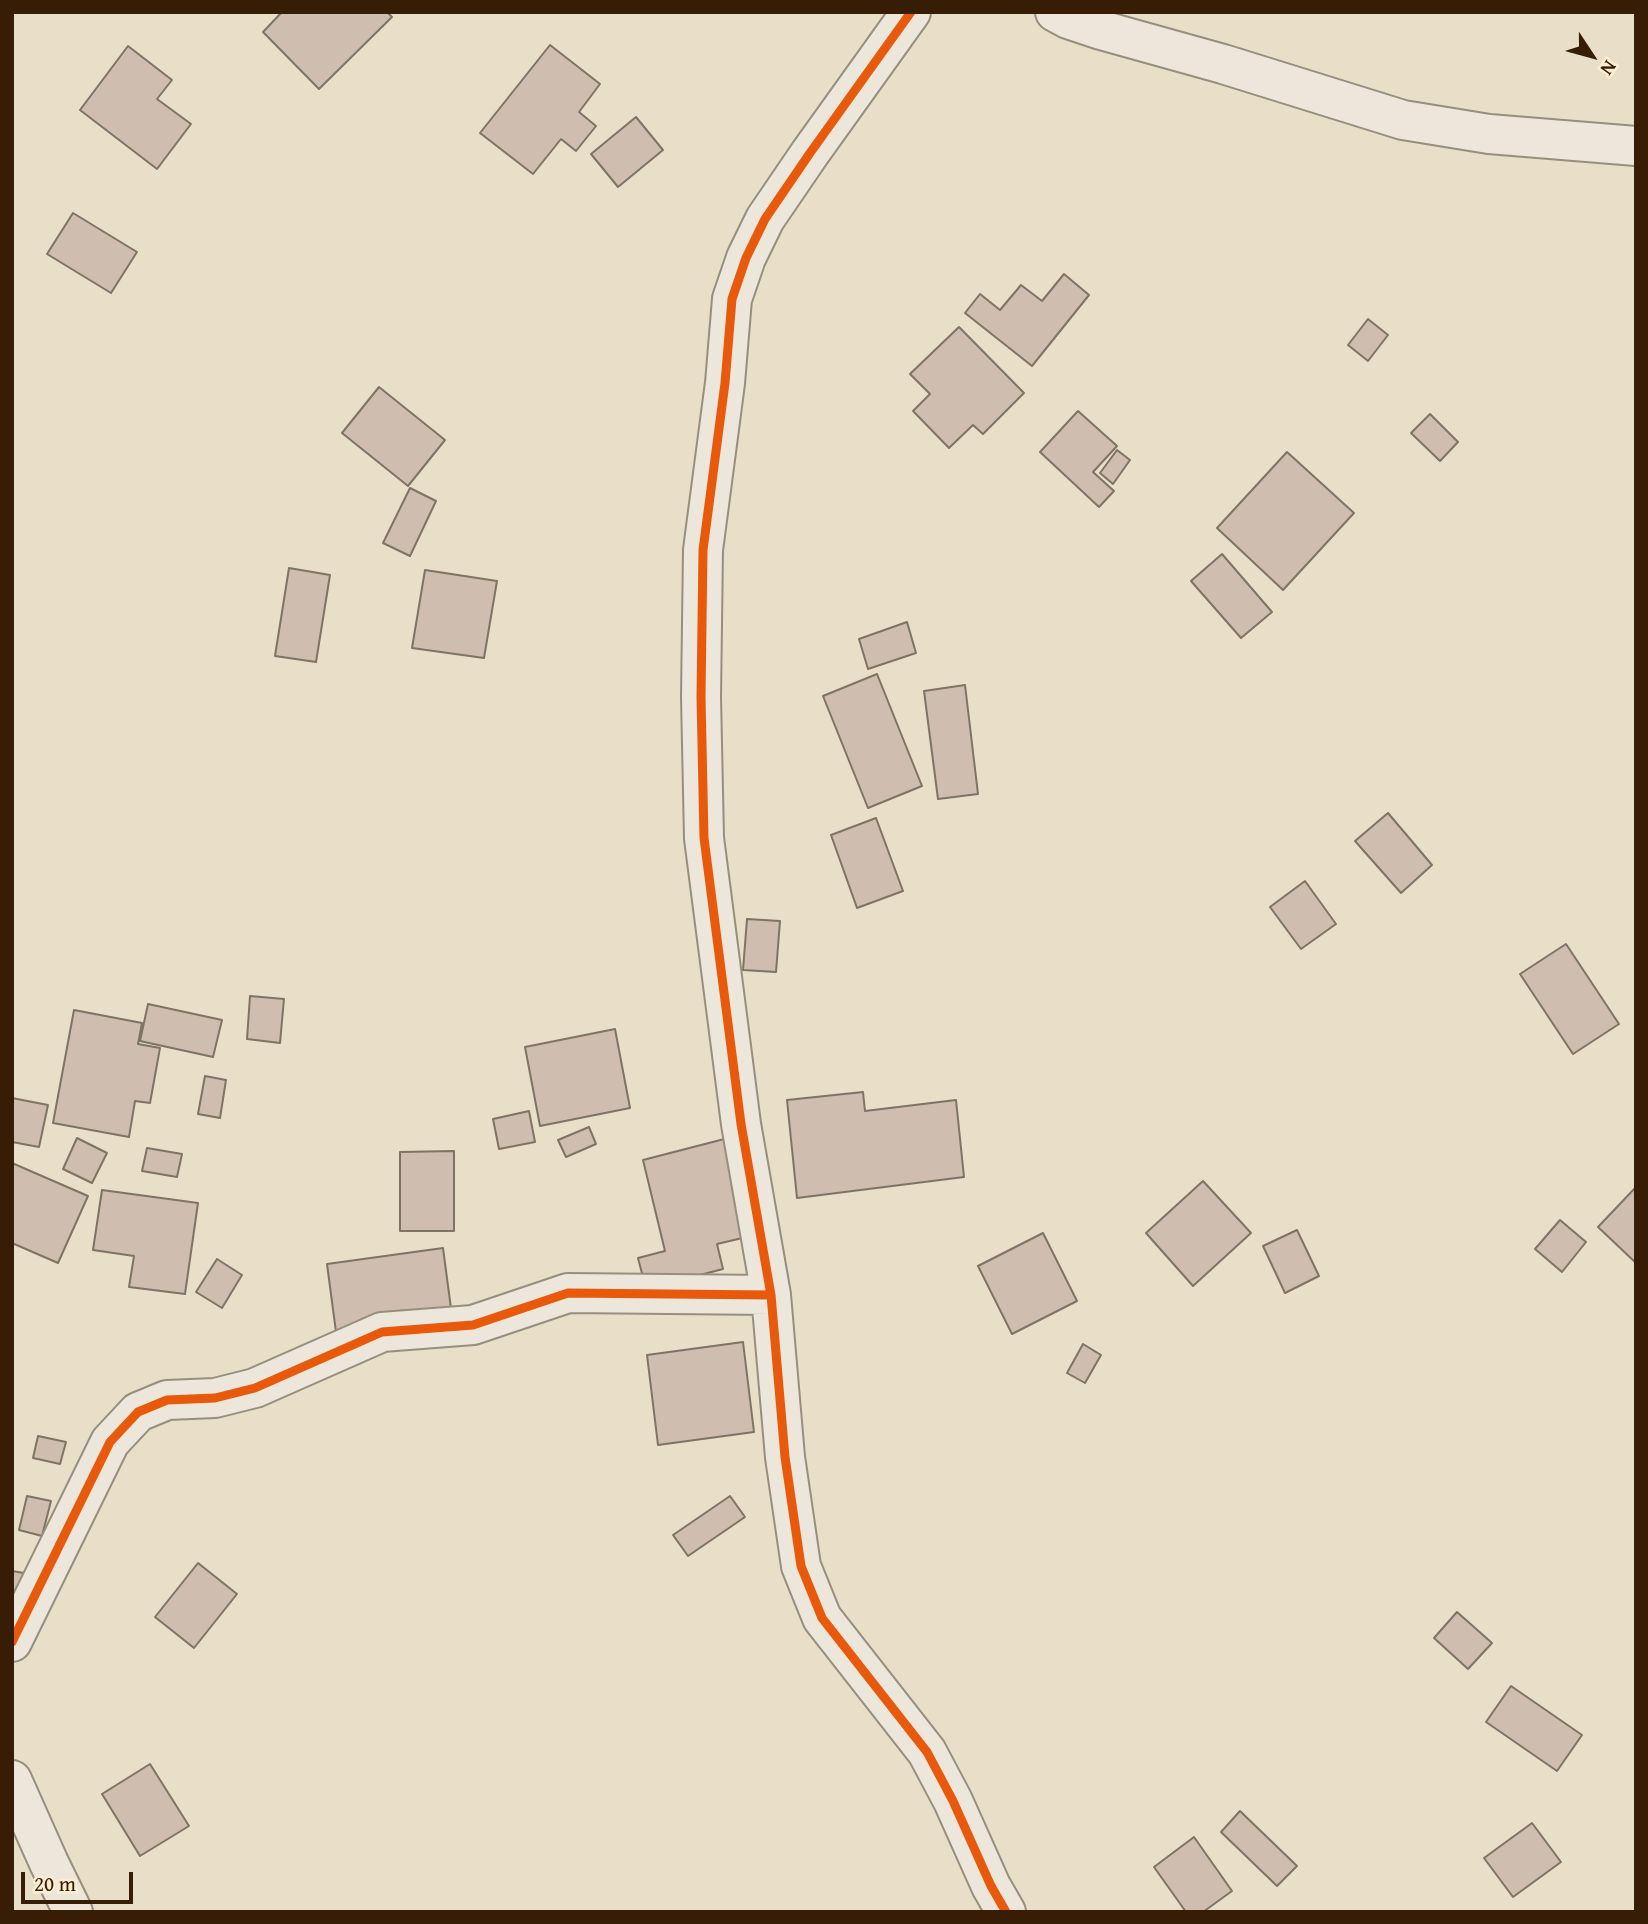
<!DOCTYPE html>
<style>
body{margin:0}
#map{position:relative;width:1648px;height:1924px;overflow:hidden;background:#e9dec7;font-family:"Gentium Book Plus",serif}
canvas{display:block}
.frame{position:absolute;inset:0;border:14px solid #371d05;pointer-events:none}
.north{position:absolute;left:1557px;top:21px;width:70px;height:70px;-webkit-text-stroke:5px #faedd1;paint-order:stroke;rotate:126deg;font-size:19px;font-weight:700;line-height:28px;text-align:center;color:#371d05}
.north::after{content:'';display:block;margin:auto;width:24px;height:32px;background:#371d05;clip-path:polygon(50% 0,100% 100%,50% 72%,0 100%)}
.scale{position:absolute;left:21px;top:1872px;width:112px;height:32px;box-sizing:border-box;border:4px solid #371d05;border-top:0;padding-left:9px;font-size:21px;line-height:24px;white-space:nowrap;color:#371d05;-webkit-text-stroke:5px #faedd1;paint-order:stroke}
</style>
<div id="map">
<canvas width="1648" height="1924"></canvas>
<div class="frame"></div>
<div class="north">N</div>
<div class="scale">20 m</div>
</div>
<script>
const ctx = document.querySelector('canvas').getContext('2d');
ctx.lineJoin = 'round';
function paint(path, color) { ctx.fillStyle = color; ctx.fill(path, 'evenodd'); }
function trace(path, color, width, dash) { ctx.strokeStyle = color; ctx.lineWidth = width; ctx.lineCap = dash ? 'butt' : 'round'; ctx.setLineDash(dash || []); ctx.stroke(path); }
const building = new Path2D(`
 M 282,12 L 387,12 L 392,17 L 319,89 L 263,32 Z
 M 550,45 L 600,84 L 579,112 L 596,126 L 576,151 L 561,139 L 533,174 L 480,133 Z
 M 128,46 L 172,80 L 157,99 L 191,124 L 157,169 L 80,110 Z
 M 636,117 L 663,150 L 618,187 L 591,154 Z
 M 73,213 L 137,252 L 111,293 L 47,254 Z
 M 1064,274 L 1089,295 L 1032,366 L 965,313 L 980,294 L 1000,310 L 1021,285 L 1042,301 Z
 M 1368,319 L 1388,335 L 1368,361 L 1348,345 Z
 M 959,327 L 1024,393 L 983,434 L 973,425 L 949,448 L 913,411 L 930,394 L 910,374 Z
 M 379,387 L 445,440 L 408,486 L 342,433 Z
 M 1078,411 L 1117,446 L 1093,472 L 1114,491 L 1099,507 L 1040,452 Z
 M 1430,414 L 1458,442 L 1440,461 L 1411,433 Z
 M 1117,450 L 1130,460 L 1113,484 L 1100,473 Z
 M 1287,452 L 1354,513 L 1283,590 L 1217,528 Z
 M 410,488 L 436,501 L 410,556 L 383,543 Z
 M 1222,554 L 1272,612 L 1241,638 L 1191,581 Z
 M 289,568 L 330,575 L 316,662 L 275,656 Z
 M 425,570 L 497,581 L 484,658 L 412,648 Z
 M 907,622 L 916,653 L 868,669 L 859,639 Z
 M 877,674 L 922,786 L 868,808 L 823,696 Z
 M 965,685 L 978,794 L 938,799 L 924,691 Z
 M 1388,813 L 1432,865 L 1401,893 L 1355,841 Z
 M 876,818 L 903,891 L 857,908 L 831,835 Z
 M 1305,881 L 1336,924 L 1301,949 L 1270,907 Z
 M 747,919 L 780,921 L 776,972 L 743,970 Z
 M 1566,944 L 1619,1024 L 1573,1054 L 1520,974 Z
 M 250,996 L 284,999 L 280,1043 L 247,1039 Z
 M 148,1004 L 222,1020 L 213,1057 L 140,1041 Z
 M 74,1010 L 142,1023 L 138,1044 L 160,1048 L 150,1103 L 135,1101 L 129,1137 L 53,1123 Z
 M 615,1029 L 630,1108 L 540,1126 L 525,1047 Z
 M 205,1076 L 226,1080 L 220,1118 L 198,1114 Z
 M 863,1092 L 865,1111 L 956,1100 L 964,1177 L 797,1198 L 787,1100 Z
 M 12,1098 L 48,1105 L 39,1147 L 12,1142 Z
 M 529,1111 L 535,1142 L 499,1149 L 493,1119 Z
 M 589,1127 L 596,1144 L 566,1157 L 558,1140 Z
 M 732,1137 L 755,1235 L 717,1244 L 723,1269 L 646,1289 L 638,1258 L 665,1251 L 643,1160 Z
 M 77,1138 L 107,1153 L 92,1183 L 63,1169 Z
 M 147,1148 L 182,1154 L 177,1177 L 142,1171 Z
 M 454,1151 L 454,1231 L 400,1231 L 400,1152 Z
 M 12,1163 L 88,1196 L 58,1263 L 12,1243 Z
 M 1203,1181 L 1251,1233 L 1193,1286 L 1146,1233 Z
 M 1636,1187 L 1636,1263 L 1598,1227 Z
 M 102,1190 L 198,1203 L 185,1294 L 129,1287 L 134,1256 L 93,1250 Z
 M 1560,1220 L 1586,1242 L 1562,1272 L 1535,1249 Z
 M 1297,1230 L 1319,1276 L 1285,1293 L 1263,1246 Z
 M 1043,1233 L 1077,1301 L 1012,1334 L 978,1266 Z
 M 443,1248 L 452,1316 L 336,1332 L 327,1264 Z
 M 217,1259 L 242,1275 L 222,1308 L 196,1292 Z
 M 743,1342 L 754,1432 L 658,1445 L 647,1355 Z
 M 1083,1344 L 1101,1355 L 1085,1383 L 1067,1373 Z
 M 38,1436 L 66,1442 L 60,1464 L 33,1458 Z
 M 27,1496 L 51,1501 L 42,1536 L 19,1530 Z
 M 730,1496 L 745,1517 L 688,1556 L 673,1535 Z
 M 198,1563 L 237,1594 L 194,1648 L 155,1617 Z
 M 12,1571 L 24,1573 L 12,1601 Z
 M 1457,1612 L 1492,1643 L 1468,1669 L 1434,1638 Z
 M 1511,1686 L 1582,1735 L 1557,1771 L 1486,1722 Z
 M 150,1764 L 189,1826 L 140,1856 L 102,1794 Z
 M 1240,1811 L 1297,1866 L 1277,1886 L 1221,1832 Z
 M 1532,1823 L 1561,1862 L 1513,1897 L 1484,1858 Z
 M 1194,1837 L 1232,1891 L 1203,1912 L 1186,1912 L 1154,1867 Z`);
paint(building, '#cfbdaf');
trace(building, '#7e7465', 2);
const street = new Path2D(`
 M 911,12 L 810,153 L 765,219 L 746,258 L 732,299 L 725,383 L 703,550 L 701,697 L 704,838 L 741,1124 L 771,1295 L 785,1457 L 801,1566 L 822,1618 L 927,1752 L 953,1801 L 991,1886 L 1006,1912
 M 1055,12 L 1068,19 L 1101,30 L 1223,64 L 1403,120 L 1489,134 L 1636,146
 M 12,1642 L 110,1442 L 138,1412 L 167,1400 L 215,1398 L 255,1388 L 382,1332 L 473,1325 L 568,1293 L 771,1295
 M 12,1780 L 49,1863 L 73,1912`);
trace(street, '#988e7e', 42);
trace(street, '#ece6db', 38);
trace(new Path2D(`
 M 911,12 L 810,153 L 765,219 L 746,258 L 732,299 L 725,383 L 703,550 L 701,697 L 704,838 L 741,1124 L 771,1295 L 785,1457 L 801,1566 L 822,1618 L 927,1752 L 953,1801 L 991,1886 L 1006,1912
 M 12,1642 L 110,1442 L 138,1412 L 167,1400 L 215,1398 L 255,1388 L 382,1332 L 473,1325 L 568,1293 L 771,1295`), '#e8590c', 9);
</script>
